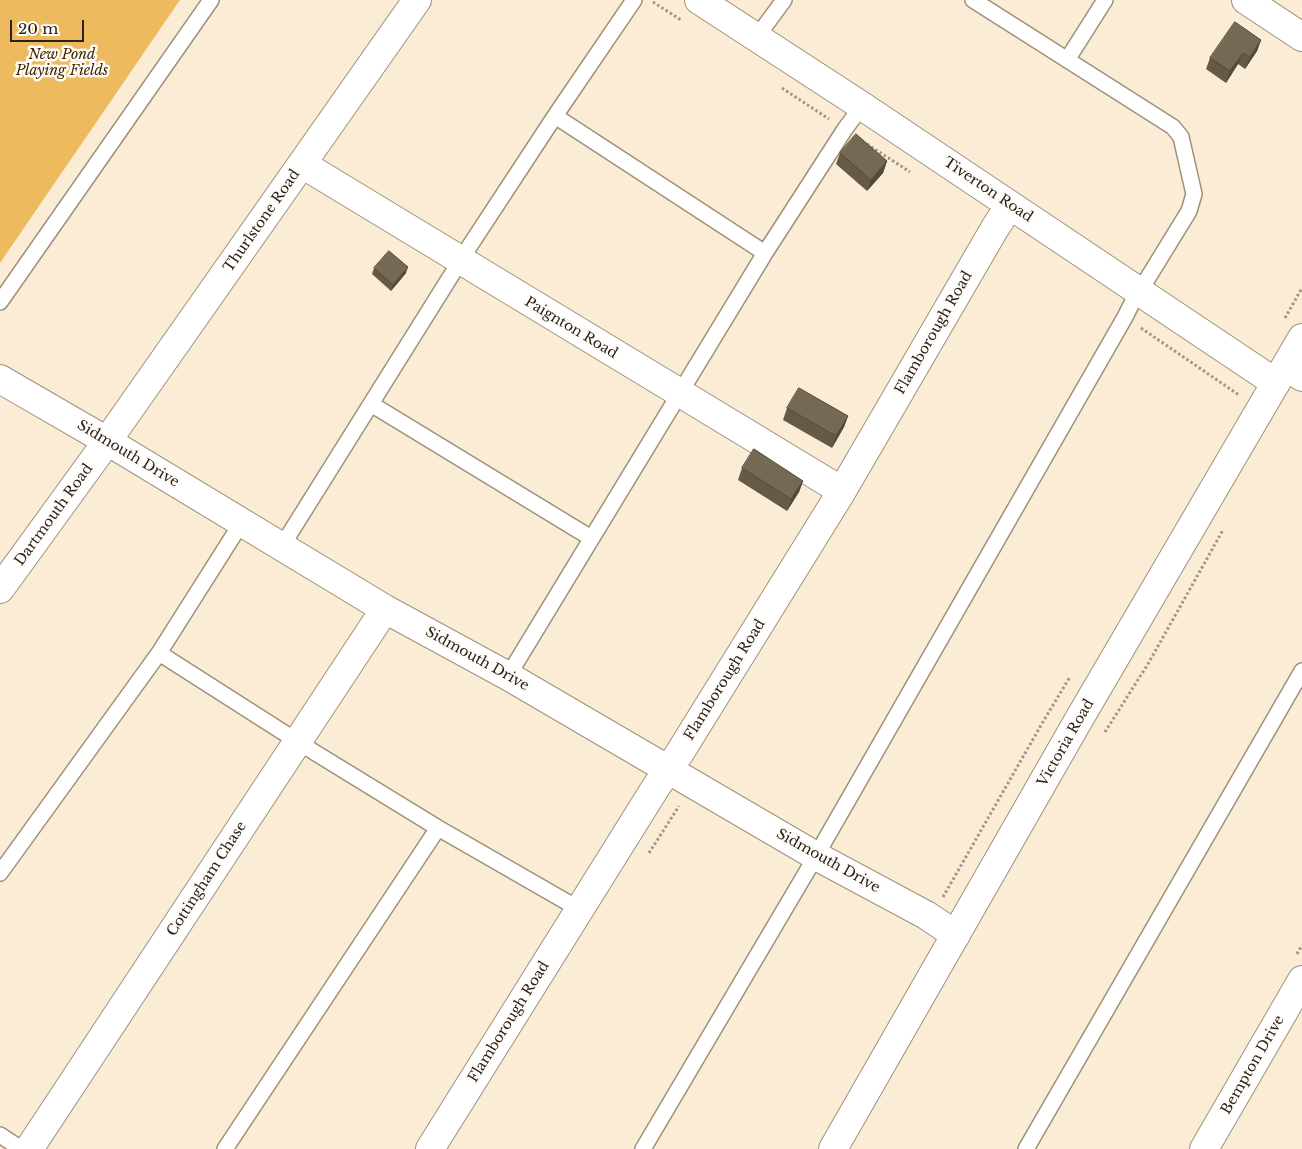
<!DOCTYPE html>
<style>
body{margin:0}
#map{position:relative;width:1302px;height:1149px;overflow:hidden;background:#fbedd5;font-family:"Libre Baskerville",serif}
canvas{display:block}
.scale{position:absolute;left:10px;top:20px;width:74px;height:22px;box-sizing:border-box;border:2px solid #28221a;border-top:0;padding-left:6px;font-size:15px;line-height:18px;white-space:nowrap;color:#28221a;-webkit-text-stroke:4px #fffcf7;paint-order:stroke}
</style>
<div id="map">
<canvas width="1302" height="1149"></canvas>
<div class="scale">20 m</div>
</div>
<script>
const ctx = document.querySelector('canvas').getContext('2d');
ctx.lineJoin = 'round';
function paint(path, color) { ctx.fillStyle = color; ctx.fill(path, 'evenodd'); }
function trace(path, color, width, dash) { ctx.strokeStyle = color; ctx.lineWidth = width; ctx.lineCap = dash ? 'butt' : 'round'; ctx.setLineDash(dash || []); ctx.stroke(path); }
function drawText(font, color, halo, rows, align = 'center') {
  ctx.font = font + ' "Libre Baskerville",serif'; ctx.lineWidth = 5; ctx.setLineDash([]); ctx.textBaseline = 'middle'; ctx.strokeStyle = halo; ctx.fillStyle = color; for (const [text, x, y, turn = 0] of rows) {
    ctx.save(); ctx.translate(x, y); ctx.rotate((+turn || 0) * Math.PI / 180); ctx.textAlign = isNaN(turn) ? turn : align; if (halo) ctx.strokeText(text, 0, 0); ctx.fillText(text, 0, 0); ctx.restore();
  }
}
paint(new Path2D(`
 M 0,0 L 180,0 L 0,263 Z`), '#edba5e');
const lane = new Path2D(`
 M 756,38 L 784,0
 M 1067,60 L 1105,0
 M 555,116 L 765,253
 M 0,302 L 211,0
 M 371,404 L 591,538
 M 282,546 L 469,247 L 555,116 L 634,0
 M 159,653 L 314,752 L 438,828 L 579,909
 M 508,676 L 765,253 L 845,129 L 862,106
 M 0,873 L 159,653 L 242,522
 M 0,1135 L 21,1149
 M 225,1149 L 438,828
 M 643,1149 L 816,856 L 1125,317 L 1138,291 L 1146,281 L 1189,211 L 1194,194 L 1181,137 L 1173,127 L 973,0
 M 1026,1149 L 1302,671`);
const street = new Path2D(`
 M 699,0 L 862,106 L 1276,383
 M 302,164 L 842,491
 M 1286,366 L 1302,377
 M 0,379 L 107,441 L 385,609 L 508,676 L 816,856 L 926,915 L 956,935
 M 0,589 L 98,454 L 417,0
 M 29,1149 L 385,609
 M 430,1149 L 656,787 L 679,754 L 842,491 L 995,228 L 1010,205
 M 1204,1149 L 1302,980`);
const secondary = new Path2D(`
 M 1246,0 L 1302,37
 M 833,1149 L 1078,721 L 1302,338`);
trace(lane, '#9e917b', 18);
trace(street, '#9e917b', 30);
trace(secondary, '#9e917b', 30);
trace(new Path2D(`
 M 653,2 L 681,20
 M 782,88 L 829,119
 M 867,144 L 910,172
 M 1285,318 L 1302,288
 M 1141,328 L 1239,395
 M 1105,732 L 1148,664 L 1223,530
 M 649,853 L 679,806
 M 943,897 L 1044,720 L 1070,677
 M 1297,954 L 1302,945`), '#a19685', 3, [2.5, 2.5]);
trace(lane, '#fff', 15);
trace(street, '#fff', 28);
trace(secondary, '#fff', 28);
paint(new Path2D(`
 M 1261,40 L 1257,51 L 1245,69 L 1238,64 L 1226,83 L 1206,69 L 1210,58 Z
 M 840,153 L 887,161 L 883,173 L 867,191 L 836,164 Z
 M 374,268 L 406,273 L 391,291 L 372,274 Z
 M 787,408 L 848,416 L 844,427 L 832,448 L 783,420 Z
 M 742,468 L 803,481 L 799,492 L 787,511 L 738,480 Z`), '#655a48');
paint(new Path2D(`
 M 1261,40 L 1257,51 L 1245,69 L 1250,57 Z
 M 1243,53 L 1238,64 L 1226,83 L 1230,71 Z
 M 887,161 L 883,173 L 867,191 L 871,180 Z
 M 408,267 L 406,273 L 391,291 L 393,285 Z
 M 848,416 L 844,427 L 832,448 L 836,436 Z
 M 803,481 L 799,492 L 787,511 L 791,499 Z`), '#524a3b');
const building = new Path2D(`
 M 1235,22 L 1261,40 L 1250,57 L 1243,53 L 1230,71 L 1210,58 Z
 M 856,134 L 887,161 L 871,180 L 840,153 Z
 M 389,251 L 408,267 L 393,285 L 374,268 Z
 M 799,388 L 848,416 L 836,436 L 787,408 Z
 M 754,449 L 803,481 L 791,499 L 742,468 Z`);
paint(building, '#756954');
trace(building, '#524a3b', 1);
drawText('italic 14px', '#3b2700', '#fffcf7', [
 ["New Pond",62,55],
 ["Playing Fields",62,71]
]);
drawText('14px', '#28221a', '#fffcf7', [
 ["Tiverton Road",988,190,34],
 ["Thurlstone Road",262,221,-55],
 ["Paignton Road",571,328,31],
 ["Flamborough Road",934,333,-60],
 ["Sidmouth Drive",128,454,31],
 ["Dartmouth Road",54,515,-54],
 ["Sidmouth Drive",477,659,29],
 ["Flamborough Road",725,680,-58],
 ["Victoria Road",1066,743,-60],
 ["Sidmouth Drive",828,861,29],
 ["Cottingham Chase",207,879,-57],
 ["Flamborough Road",509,1022,-58],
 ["Bempton Drive",1253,1065,-60]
]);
</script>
